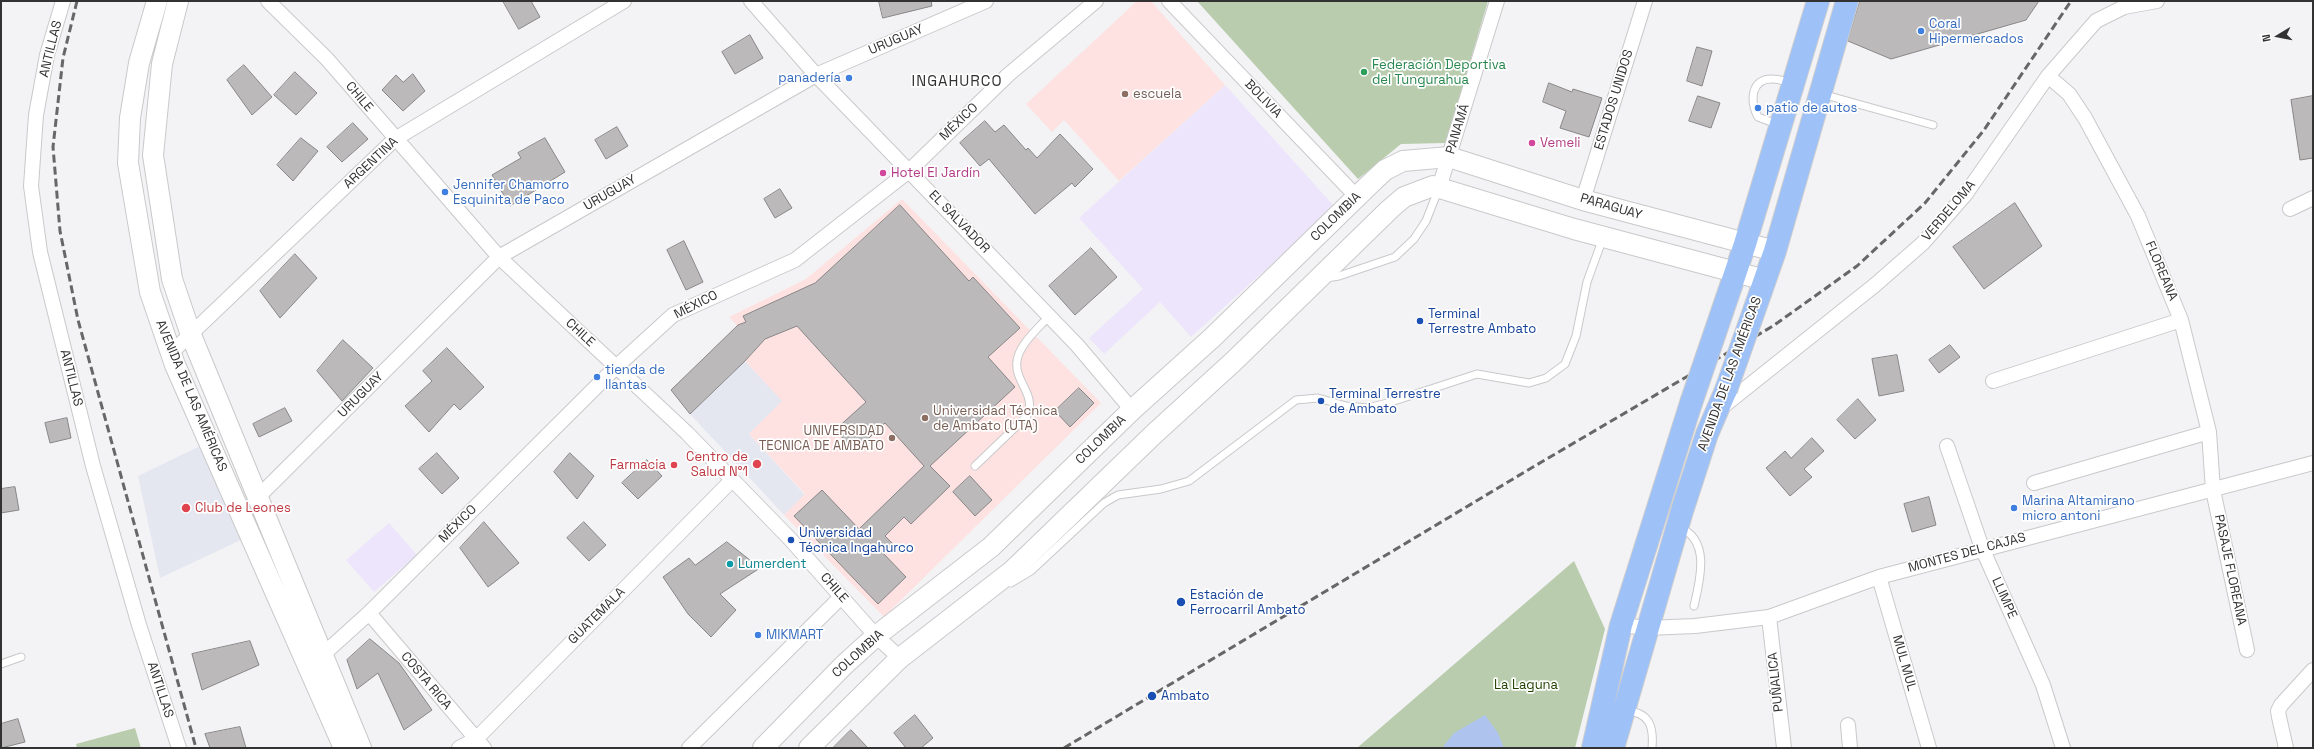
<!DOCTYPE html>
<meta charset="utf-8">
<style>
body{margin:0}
#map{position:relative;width:2314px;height:749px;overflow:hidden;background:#f3f3f5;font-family:"Space Grotesk",sans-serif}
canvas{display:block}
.frame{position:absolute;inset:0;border:2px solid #323233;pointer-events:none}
.north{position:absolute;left:2258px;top:16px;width:40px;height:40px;-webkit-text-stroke:3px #fff;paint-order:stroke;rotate:260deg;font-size:11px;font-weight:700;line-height:16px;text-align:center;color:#323233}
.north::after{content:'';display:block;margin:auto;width:14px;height:18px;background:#323233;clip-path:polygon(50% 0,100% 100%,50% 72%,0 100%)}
</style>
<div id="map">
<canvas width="2314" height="749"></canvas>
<div class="frame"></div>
<div class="north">N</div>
</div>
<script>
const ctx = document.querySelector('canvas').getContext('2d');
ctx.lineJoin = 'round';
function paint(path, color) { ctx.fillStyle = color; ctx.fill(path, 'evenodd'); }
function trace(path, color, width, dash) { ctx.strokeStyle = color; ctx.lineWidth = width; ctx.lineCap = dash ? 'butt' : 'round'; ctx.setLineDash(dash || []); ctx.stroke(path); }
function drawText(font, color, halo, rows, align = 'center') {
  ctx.font = font + ' "Space Grotesk",sans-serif'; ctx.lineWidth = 3.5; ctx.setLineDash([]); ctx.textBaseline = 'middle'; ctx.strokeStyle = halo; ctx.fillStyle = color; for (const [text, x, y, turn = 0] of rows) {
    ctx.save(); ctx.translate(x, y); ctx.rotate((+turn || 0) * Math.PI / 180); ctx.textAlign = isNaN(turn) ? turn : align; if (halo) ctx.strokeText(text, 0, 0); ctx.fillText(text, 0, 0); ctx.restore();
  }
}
paint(new Path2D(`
 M 1225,85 L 1335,207 L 1191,337 L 1160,302 L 1104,354 L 1089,338 L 1143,289 L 1079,218 Z
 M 389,523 L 417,555 L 374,592 L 346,560 Z`), '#ede5fb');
paint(new Path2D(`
 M 745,361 L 783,401 L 749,434 L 805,495 L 784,515 L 690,414 Z
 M 200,446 L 241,540 L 160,578 L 138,476 Z`), '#e4e7f0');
paint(new Path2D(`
 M 1137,1 L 1151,1 L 1225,85 L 1119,181 L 1064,120 L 1052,132 L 1026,104 Z
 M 902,199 L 1101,403 L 884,617 L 784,515 L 805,494 L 749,434 L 782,401 L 745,361 L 757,348 L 729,317 L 806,279 Z`), '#fde2e1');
paint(new Path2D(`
 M 1197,1 L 1488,1 L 1446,143 L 1401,144 L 1358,179 Z
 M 1574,561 L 1605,629 L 1575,748 L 1357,748 Z
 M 135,728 L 141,748 L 77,748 L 76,744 Z`), '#b9ccad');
paint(new Path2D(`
 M 1485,715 L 1498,733 L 1504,748 L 1442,748 L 1454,733 Z`), '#aec4ee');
const building = new Path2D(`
 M 503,1 L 531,1 L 540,17 L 519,29 Z
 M 879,1 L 931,1 L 932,6 L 883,18 Z
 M 1860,1 L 2039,1 L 2026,20 L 1891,59 L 1848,41 Z
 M 750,35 L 763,58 L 735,74 L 722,52 Z
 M 1697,47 L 1712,51 L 1702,86 L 1687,81 Z
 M 244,65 L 272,97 L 252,115 L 227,80 Z
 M 295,72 L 317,93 L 296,115 L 274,95 Z
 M 413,74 L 425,91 L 403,111 L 382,90 L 396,75 L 403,82 Z
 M 1549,83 L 1572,92 L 1573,89 L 1602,98 L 1589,137 L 1560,128 L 1566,111 L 1543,102 Z
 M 1698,96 L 1720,103 L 1711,128 L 1689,121 Z
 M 2313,96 L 2313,158 L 2300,160 L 2291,100 Z
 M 985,121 L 995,132 L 1004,125 L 1026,150 L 1028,148 L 1037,158 L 1060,134 L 1093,169 L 1075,187 L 1072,183 L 1035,214 L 989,159 L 980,166 L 960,143 Z
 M 353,123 L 368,139 L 342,162 L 327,147 Z
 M 617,127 L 628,146 L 606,159 L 595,140 Z
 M 301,138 L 318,151 L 293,181 L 277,165 Z
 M 545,138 L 565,172 L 510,206 L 492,175 L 521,158 L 518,153 Z
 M 780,189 L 792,208 L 775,218 L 764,199 Z
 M 2015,203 L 2042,246 L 1984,289 L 1953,247 Z
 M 900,205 L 969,281 L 973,277 L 1020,328 L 988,357 L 1015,387 L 930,466 L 950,486 L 911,524 L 904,517 L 885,536 L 893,544 L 883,553 L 906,577 L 878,604 L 794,516 L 822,490 L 859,529 L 924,466 L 885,423 L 855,451 L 835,430 L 866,402 L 797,326 L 765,339 L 745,361 L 690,414 L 671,390 L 738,325 L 746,322 L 743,316 L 815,283 Z
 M 684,241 L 703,282 L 686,290 L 667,250 Z
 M 1091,248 L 1117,277 L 1075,315 L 1049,286 Z
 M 295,254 L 317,278 L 280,318 L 260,291 Z
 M 343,340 L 373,368 L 342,401 L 317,371 Z
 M 1950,345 L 1960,357 L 1939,373 L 1929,360 Z
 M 447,348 L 484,387 L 460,410 L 454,404 L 429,432 L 405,406 L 432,381 L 423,371 Z
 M 1897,355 L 1904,391 L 1879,396 L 1872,359 Z
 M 1079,388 L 1094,403 L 1070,427 L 1055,411 Z
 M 1858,399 L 1876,420 L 1855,439 L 1837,420 Z
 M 285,408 L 292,421 L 259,437 L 253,424 Z
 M 67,418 L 71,438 L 50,443 L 45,423 Z
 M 1812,438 L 1824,451 L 1804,469 L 1812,477 L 1790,496 L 1766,468 L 1785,451 L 1791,458 Z
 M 437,453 L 459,478 L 442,494 L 419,469 Z
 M 570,453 L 594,476 L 577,499 L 554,472 Z
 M 647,460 L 662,476 L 638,499 L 622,483 Z
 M 970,476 L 992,500 L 975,516 L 953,492 Z
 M 15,487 L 19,510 L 1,513 L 1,489 Z
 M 1929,497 L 1936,525 L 1912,532 L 1904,504 Z
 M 484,522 L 519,563 L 488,587 L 460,548 Z
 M 584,522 L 606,545 L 589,561 L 567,538 Z
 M 727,542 L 760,568 L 720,594 L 736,610 L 711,637 L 688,614 L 663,577 L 689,558 L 695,565 Z
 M 370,639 L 399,663 L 432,710 L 404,730 L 378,673 L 357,689 L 347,660 Z
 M 250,641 L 259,665 L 202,690 L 192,654 Z
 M 915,715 L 933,738 L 921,748 L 906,748 L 894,733 Z
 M 18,719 L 25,742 L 1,748 L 1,724 Z
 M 240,727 L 246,748 L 210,748 L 205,734 Z
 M 851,730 L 868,748 L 833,748 Z`);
paint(building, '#bbb9ba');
trace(building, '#888687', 1);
const lane = new Path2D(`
 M 1822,94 L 1933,125
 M 1779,125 L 1758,117 C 1750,102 1750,78 1773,79 C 1779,79 1786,82 1792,83
 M 1326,278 L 1339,276 L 1395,257 L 1414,239 L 1426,221 L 1439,188
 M 975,466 L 1027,416 C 1037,394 1014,382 1017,361 C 1019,344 1039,328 1049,316
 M 1679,527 C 1711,540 1700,580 1694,606
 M 1011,583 L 1031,571 L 1104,503 L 1118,495 L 1161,489 L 1189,481 L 1296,400 L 1318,398 L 1346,406 L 1368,408 L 1391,402 L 1477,374 L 1529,383 L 1546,378 L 1565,364 L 1576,336 L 1587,282 L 1603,238
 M 1,664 L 21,657
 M 1626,711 C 1649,712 1654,726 1652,748`);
const street = new Path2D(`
 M 63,1 L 47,55 L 36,115 L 31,186 L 40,252 L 93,466 L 139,625 L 179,748
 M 268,1 L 327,59 L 499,257 L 687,433 L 791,540 L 876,636 L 900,658
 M 751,1 L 816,75 L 1077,345 L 1132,410
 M 1169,1 L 1357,197
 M 2048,76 L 2069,94 L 2085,118 L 2138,216 L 2181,320 L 2209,432 L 2213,490 L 2247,650
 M 1439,188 L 1497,1
 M 1583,200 L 1645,1
 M 2290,209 L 2313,198
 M 171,353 L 395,139 L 624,1
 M 1993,381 L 2181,320
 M 1721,408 L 1875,285 L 1923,243 L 1965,195 L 2048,76 L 2096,21 L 2124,7 L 2157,1
 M 1947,446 L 1982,548 L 2043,685 L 2063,748
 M 2034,483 L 2209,432
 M 257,498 L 499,257 L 816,75 L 986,1
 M 1879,577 L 1929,748
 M 369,613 L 484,748
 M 1769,617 L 1784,748
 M 1621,625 L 1647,628 L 1695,626 L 1769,617 L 1879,577 L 2313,463
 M 317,660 L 369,613 L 616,367 L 673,315 L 795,260 L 909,171 L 1008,75 L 1096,1
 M 1848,725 L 1850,748
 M 459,748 L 476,739 L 732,480
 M 689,748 L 841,597
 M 2286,748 L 2279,717 L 2278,711 L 2281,705 L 2313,670`);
const secondary = new Path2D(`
 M 157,1 L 139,63 L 130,118 L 128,163 L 150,292 L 175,365 L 344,748
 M 178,1 L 162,64 L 153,155 L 172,279 L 191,335 L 361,748
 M 763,748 L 844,665 L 876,636 L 991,547 L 1132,410 L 1213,337 L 1368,186 L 1385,170 L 1403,161 L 1449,157 L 1583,200 L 1775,251
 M 809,748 L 900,658 L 1012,571 L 1154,434 L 1234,361 L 1390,209 L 1404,197 L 1433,186 L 1574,229 L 1765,280`);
const primary = new Path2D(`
 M 1732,283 L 1745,244 L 1818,1
 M 1761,291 L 1775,251 L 1847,1
 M 1593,748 L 1621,625 L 1691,403
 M 1613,748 L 1682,511 L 1707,434 L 1726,390`);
trace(lane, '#c9c9cb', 9);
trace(street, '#c9c9cb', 16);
trace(secondary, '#c9c9cb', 22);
trace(primary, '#cecece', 24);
trace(lane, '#fff', 7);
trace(street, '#fff', 14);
trace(secondary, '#fff', 20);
trace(primary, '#9ec1f8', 22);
trace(new Path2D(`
 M 77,1 L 63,58 L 53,147 L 60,231 L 78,320 L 196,748
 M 1064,748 L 1533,467 L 1773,326 L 1857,266 L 1925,203 L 1984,130 L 2071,1`), '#676768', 3, [8, 4]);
const primaryBridge = new Path2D(`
 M 1726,390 L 1761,291
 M 1691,403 L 1732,283`);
trace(primaryBridge, '#cecece', 24, []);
trace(primaryBridge, '#9ec1f8', 22);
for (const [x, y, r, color] of [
 [1921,31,4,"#3f7fe0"],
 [1364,72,4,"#2e9e5b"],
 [849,78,4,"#3f7fe0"],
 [1125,94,4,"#8d6e63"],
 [1758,108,4,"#3f7fe0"],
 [1532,143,4,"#d1479c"],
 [883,173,4,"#d1479c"],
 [445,192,4,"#3f7fe0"],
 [1420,321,4,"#1a4fb4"],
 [597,377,4,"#3f7fe0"],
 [1321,401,4,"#1a4fb4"],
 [925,418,4,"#8d6e63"],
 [892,438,4,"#8d6e63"],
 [757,464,5,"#e0444e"],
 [674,465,4,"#e0444e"],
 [186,508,5,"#e0444e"],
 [2014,508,4,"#3f7fe0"],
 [791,540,4,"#1a4fb4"],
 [730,564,4,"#0f9aa8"],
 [1181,602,5,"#1a4fb4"],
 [758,635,4,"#3f7fe0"],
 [1152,696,5,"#1a4fb4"]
]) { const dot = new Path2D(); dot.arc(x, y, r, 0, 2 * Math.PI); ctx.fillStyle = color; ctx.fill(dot); trace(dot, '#fff', 1.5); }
drawText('13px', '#366cbe', '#fff', [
 ["Coral",1929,24],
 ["Hipermercados",1929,39],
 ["panadería",841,78,"right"],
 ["patio de autos",1766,108],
 ["Jennifer Chamorro",453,185],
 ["Esquinita de Paco",453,200],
 ["tienda de",605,370],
 ["llantas",605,385],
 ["Marina Altamirano",2022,501],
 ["micro antoni",2022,516],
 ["MIKMART",766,635]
], 'left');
drawText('13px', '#323233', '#fff', [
 ["URUGUAY",896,40,-23],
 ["ANTILLAS",51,49,-76],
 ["CHILE",359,97,50],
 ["BOLIVIA",1263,99,46],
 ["ESTADOS UNIDOS",1614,100,-73],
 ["MÉXICO",959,122,-44],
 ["PANAMÁ",1458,129,-73],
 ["ARGENTINA",371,163,-43],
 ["URUGUAY",610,193,-30],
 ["PARAGUAY",1611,207,16],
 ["VERDELOMA",1949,211,-50],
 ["COLOMBIA",1336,217,-44],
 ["EL SALVADOR",959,222,46],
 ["FLOREANA",2161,271,67],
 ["MÉXICO",696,305,-27],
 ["CHILE",580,333,43],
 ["AVENIDA DE LAS AMÉRICAS",1730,374,-70],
 ["ANTILLAS",71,378,76],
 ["URUGUAY",361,395,-45],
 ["AVENIDA DE LAS AMÉRICAS",191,396,67],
 ["COLOMBIA",1101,440,-44],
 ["MÉXICO",458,524,-45],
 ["MONTES DEL CAJAS",1967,553,-15],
 ["PASAJE FLOREANA",2230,570,78],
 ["CHILE",834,588,49],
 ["LLIMPE",2004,598,66],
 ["GUATEMALA",597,616,-45],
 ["COLOMBIA",858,654,-42],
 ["MUL MUL",1904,663,74],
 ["COSTA RICA",426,681,50],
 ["PUÑALICA",1776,682,-96],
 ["ANTILLAS",160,690,72]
]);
drawText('13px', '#27864d', '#fff', [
 ["Federación Deportiva",1372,65],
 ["del Tungurahua",1372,80]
], 'left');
drawText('13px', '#785e54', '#fff', [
 ["escuela",1133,94],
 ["Universidad Técnica",933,411],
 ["de Ambato (UTA)",933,426],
 ["UNIVERSIDAD",884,431,"right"],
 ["TECNICA DE AMBATO",884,446,"right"]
], 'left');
drawText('13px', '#b23c85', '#fff', [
 ["Vemeli",1540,143],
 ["Hotel El Jardín",891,173]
], 'left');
drawText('13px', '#164399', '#fff', [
 ["Terminal",1428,314],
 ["Terrestre Ambato",1428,329],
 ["Terminal Terrestre",1329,394],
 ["de Ambato",1329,409],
 ["Universidad",799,533],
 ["Técnica Ingahurco",799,548],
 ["Estación de",1190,595],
 ["Ferrocarril Ambato",1190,610],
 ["Ambato",1161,696]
], 'left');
drawText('13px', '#be3a42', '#fff', [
 ["Centro de",748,457],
 ["Salud N°1",748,472],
 ["Farmacia",666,465],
 ["Club de Leones",195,508,"left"]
], 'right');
drawText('13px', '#0d838f', '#fff', [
 ["Lumerdent",738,564]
], 'left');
drawText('13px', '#224000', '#fff', [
 ["La Laguna",1526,685]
]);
ctx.letterSpacing = '1px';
drawText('15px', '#323233', '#fff', [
 ["INGAHURCO",957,82]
]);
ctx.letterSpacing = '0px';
</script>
